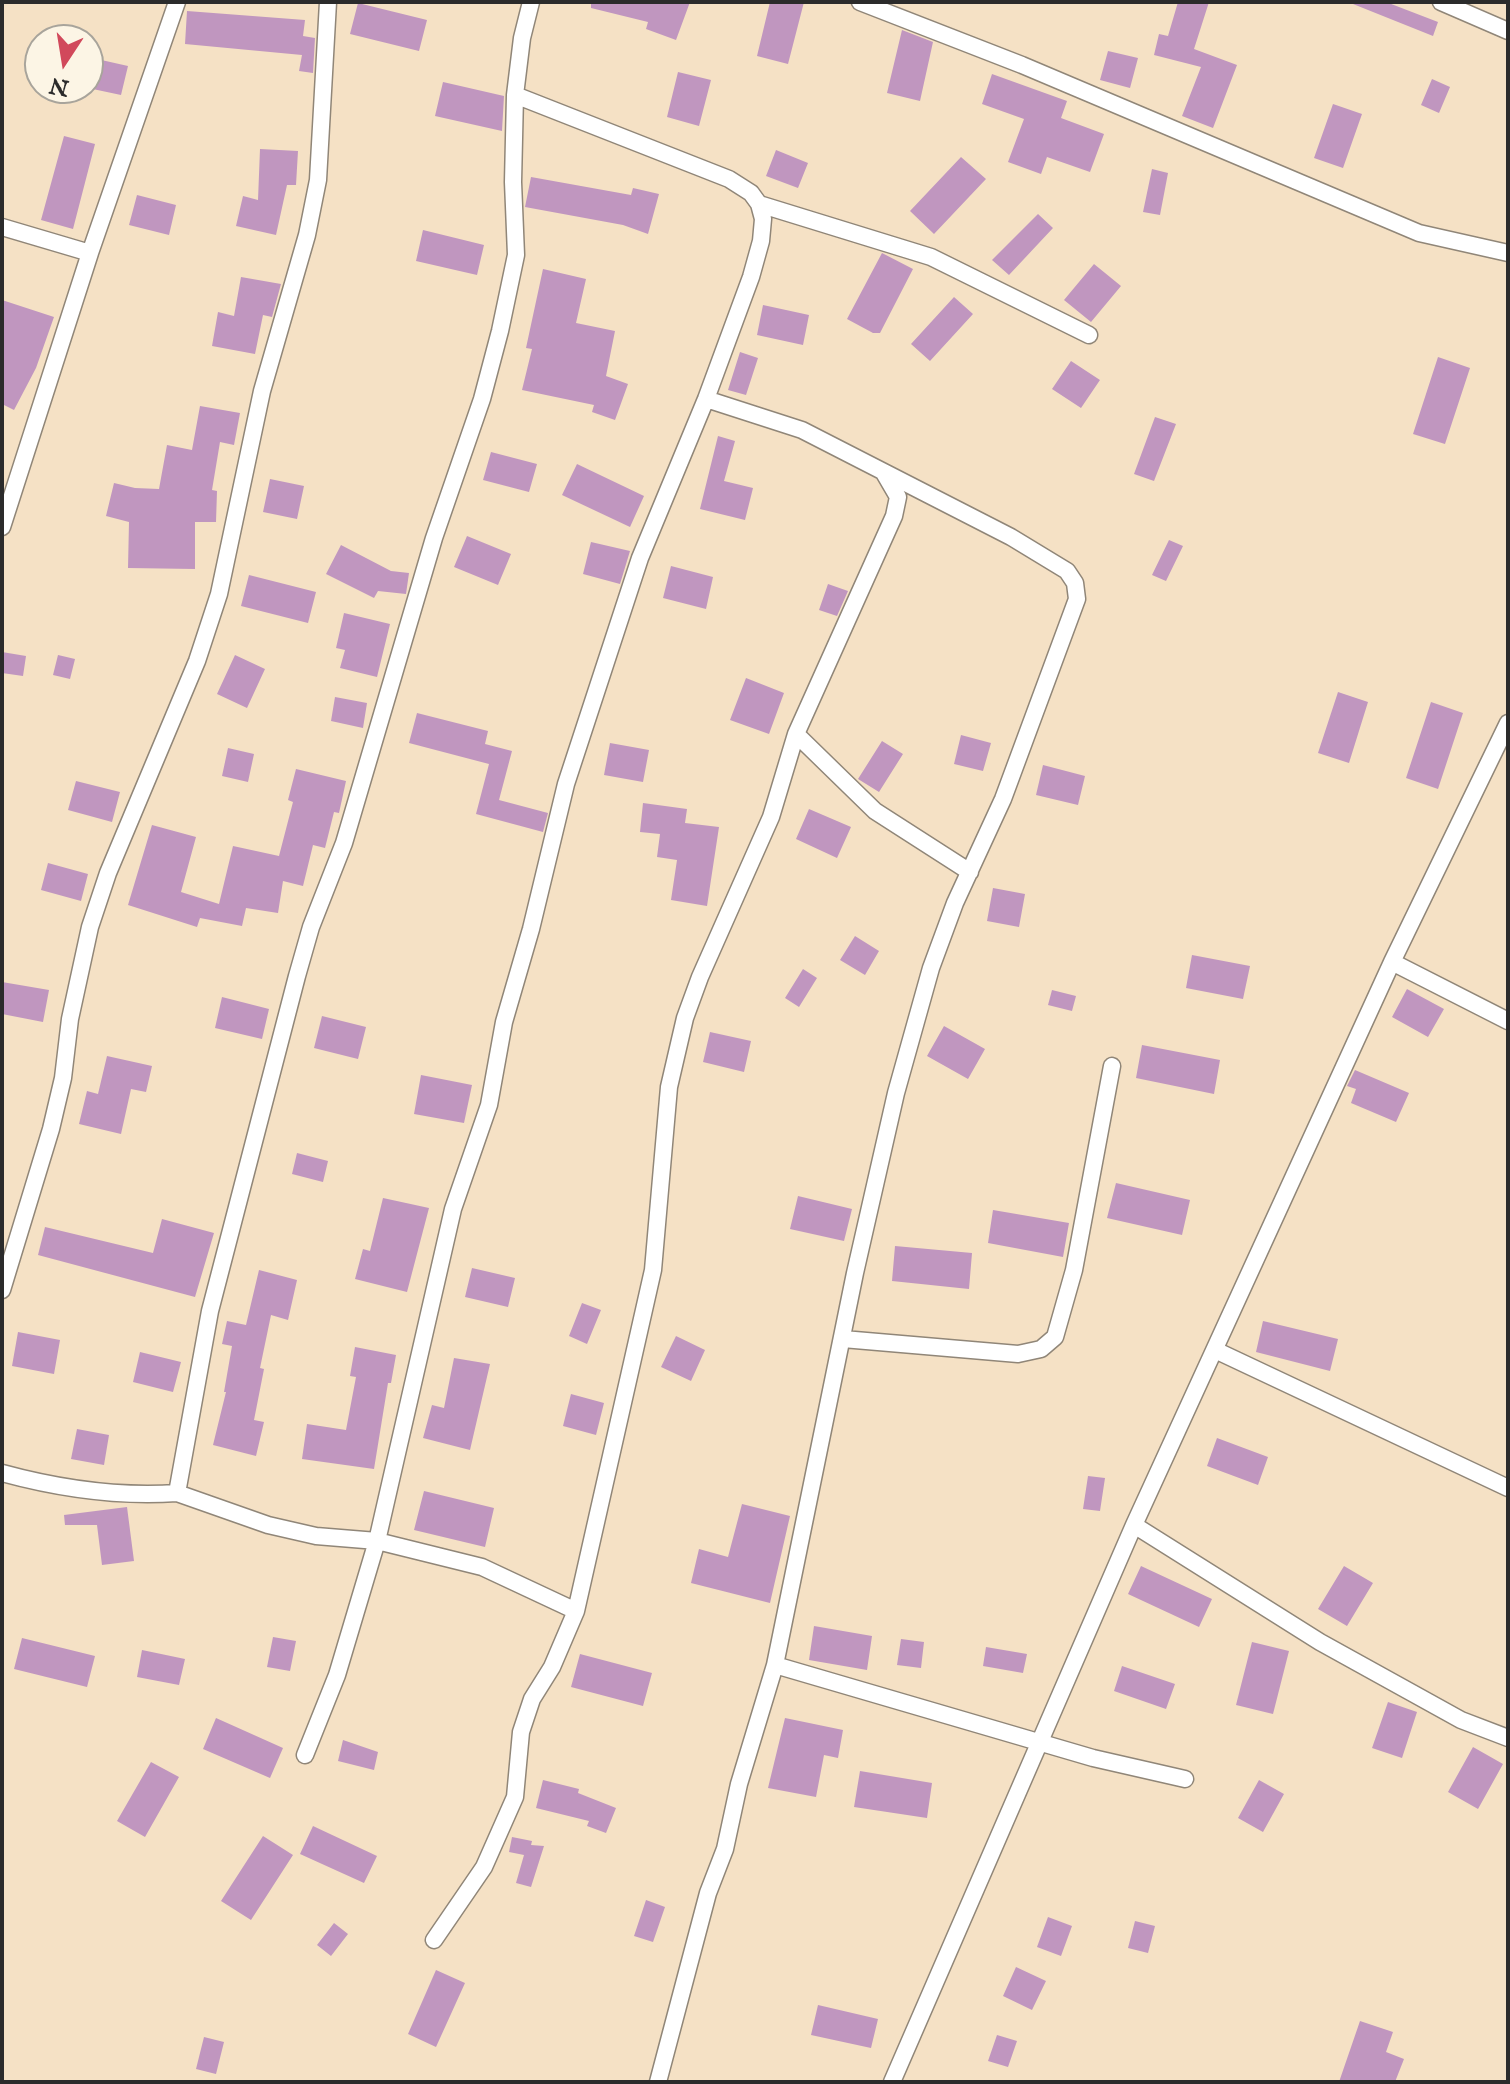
<!DOCTYPE html>
<style>
body{margin:0}
#map{position:relative;width:1510px;height:2084px;overflow:hidden;background:#f5e1c5;font-family:"IM FELL English",serif}
canvas{display:block}
.frame{position:absolute;inset:0;border:4px solid #2b2b2b;pointer-events:none}
.north{position:absolute;left:24px;top:24px;width:80px;height:80px;box-sizing:border-box;background:#fcf5e5;border:2px solid #a8a49b;border-radius:50%;rotate:192deg;font-size:22px;font-weight:700;line-height:32px;text-align:center;color:#2b2b2b}
.north::after{content:'';display:block;margin:auto;width:28px;height:36px;background:#d1495b;clip-path:polygon(50% 0,100% 100%,50% 72%,0 100%)}
</style>
<div id="map">
<canvas width="1510" height="2084"></canvas>
<div class="frame"></div>
<div class="north">N</div>
</div>
<script>
const ctx = document.querySelector('canvas').getContext('2d');
ctx.lineJoin = 'round';
function paint(path, color) { ctx.fillStyle = color; ctx.fill(path, 'evenodd'); }
function trace(path, color, width, dash) { ctx.strokeStyle = color; ctx.lineWidth = width; ctx.lineCap = dash ? 'butt' : 'round'; ctx.setLineDash(dash || []); ctx.stroke(path); }
paint(new Path2D(`
 M 591,2 L 690,2 L 676,40 L 646,29 L 648,22 L 591,8 Z
 M 770,2 L 804,2 L 788,64 L 757,56 Z
 M 1178,2 L 1209,2 L 1194,49 L 1237,65 L 1213,128 L 1182,116 L 1201,67 L 1154,55 L 1159,34 L 1168,36 Z
 M 1348,2 L 1386,2 L 1438,22 L 1433,36 Z
 M 358,3 L 427,20 L 419,51 L 350,34 Z
 M 187,11 L 305,20 L 303,36 L 315,38 L 313,73 L 299,71 L 302,55 L 185,44 Z
 M 902,30 L 933,42 L 920,101 L 887,93 Z
 M 1108,51 L 1138,58 L 1130,88 L 1100,80 Z
 M 88,57 L 128,66 L 121,95 L 88,88 Z
 M 678,72 L 711,80 L 699,126 L 667,117 Z
 M 992,74 L 1067,101 L 1061,118 L 1104,134 L 1090,172 L 1047,157 L 1041,174 L 1008,162 L 1024,119 L 982,104 Z
 M 1432,79 L 1450,87 L 1439,113 L 1421,105 Z
 M 443,82 L 504,96 L 502,131 L 435,116 Z
 M 1333,104 L 1362,114 L 1343,168 L 1314,158 Z
 M 64,136 L 95,144 L 73,229 L 41,220 Z
 M 260,149 L 298,151 L 296,185 L 287,185 L 276,235 L 236,226 L 243,196 L 258,200 Z
 M 776,150 L 808,163 L 798,188 L 766,176 Z
 M 961,157 L 986,179 L 934,234 L 910,211 Z
 M 1152,169 L 1168,173 L 1160,215 L 1143,212 Z
 M 531,177 L 631,195 L 633,188 L 659,194 L 648,234 L 623,225 L 525,207 Z
 M 137,195 L 176,205 L 169,235 L 129,225 Z
 M 1038,214 L 1053,228 L 1009,275 L 992,260 Z
 M 423,230 L 484,245 L 477,275 L 416,261 Z
 M 882,253 L 913,269 L 880,333 L 873,333 L 847,319 Z
 M 1094,264 L 1121,286 L 1091,322 L 1064,300 Z
 M 543,269 L 586,279 L 576,323 L 615,331 L 606,376 L 628,384 L 615,420 L 592,412 L 594,405 L 522,390 L 532,349 L 526,348 Z
 M 241,277 L 281,284 L 272,317 L 263,315 L 255,354 L 212,346 L 218,312 L 234,316 Z
 M 954,297 L 973,314 L 930,361 L 911,344 Z
 M 2,300 L 54,317 L 36,368 L 14,410 L 2,404 Z
 M 763,305 L 809,315 L 803,345 L 757,335 Z
 M 740,352 L 758,358 L 746,395 L 728,390 Z
 M 1438,357 L 1470,368 L 1445,444 L 1413,434 Z
 M 1071,361 L 1100,380 L 1081,408 L 1052,389 Z
 M 200,406 L 240,413 L 234,445 L 220,442 L 212,490 L 217,491 L 216,522 L 195,522 L 195,569 L 128,568 L 129,522 L 106,516 L 114,483 L 135,488 L 159,489 L 167,445 L 192,450 Z
 M 1155,417 L 1176,424 L 1154,481 L 1134,474 Z
 M 718,436 L 735,441 L 724,481 L 753,488 L 745,520 L 700,509 Z
 M 491,452 L 537,464 L 529,492 L 483,480 Z
 M 577,464 L 644,496 L 630,527 L 562,495 Z
 M 270,479 L 304,486 L 297,519 L 263,512 Z
 M 467,536 L 511,554 L 498,585 L 454,567 Z
 M 1169,540 L 1183,546 L 1166,581 L 1152,575 Z
 M 591,542 L 630,551 L 620,584 L 583,574 Z
 M 341,545 L 391,571 L 409,573 L 406,594 L 378,591 L 374,598 L 326,574 Z
 M 671,566 L 713,577 L 706,609 L 663,598 Z
 M 249,575 L 316,592 L 308,623 L 241,606 Z
 M 828,584 L 848,591 L 837,616 L 819,610 Z
 M 344,613 L 390,624 L 377,677 L 340,668 L 345,650 L 336,648 Z
 M 2,652 L 26,656 L 23,676 L 2,673 Z
 M 58,655 L 75,659 L 70,679 L 53,675 Z
 M 235,655 L 265,669 L 247,708 L 217,694 Z
 M 746,678 L 784,693 L 769,734 L 730,720 Z
 M 1338,692 L 1368,702 L 1349,763 L 1318,753 Z
 M 335,697 L 367,703 L 363,728 L 331,721 Z
 M 1431,702 L 1463,713 L 1438,789 L 1406,778 Z
 M 417,713 L 488,731 L 485,744 L 512,751 L 499,800 L 548,813 L 543,832 L 476,814 L 489,764 L 409,743 Z
 M 961,735 L 991,743 L 983,771 L 954,764 Z
 M 882,741 L 903,754 L 879,792 L 858,779 Z
 M 610,743 L 649,750 L 643,782 L 604,775 Z
 M 228,748 L 254,754 L 248,782 L 222,776 Z
 M 1043,765 L 1085,776 L 1078,805 L 1036,795 Z
 M 296,769 L 346,781 L 339,813 L 334,812 L 325,848 L 313,845 L 303,886 L 283,881 L 278,913 L 246,908 L 242,926 L 200,918 L 197,927 L 128,905 L 152,825 L 196,837 L 181,892 L 219,904 L 233,846 L 279,856 L 293,802 L 288,800 Z
 M 76,781 L 120,792 L 112,822 L 68,810 Z
 M 643,803 L 687,809 L 685,823 L 719,827 L 707,906 L 671,900 L 677,860 L 657,857 L 660,834 L 640,832 Z
 M 809,809 L 851,827 L 837,858 L 796,839 Z
 M 48,863 L 88,874 L 81,901 L 41,890 Z
 M 993,888 L 1025,894 L 1019,927 L 987,921 Z
 M 855,936 L 879,951 L 865,975 L 840,960 Z
 M 1192,955 L 1250,966 L 1243,999 L 1186,988 Z
 M 803,969 L 817,978 L 799,1007 L 785,998 Z
 M 2,982 L 49,990 L 43,1022 L 2,1014 Z
 M 1407,989 L 1444,1009 L 1428,1037 L 1392,1017 Z
 M 1052,990 L 1076,996 L 1072,1011 L 1048,1005 Z
 M 222,997 L 269,1009 L 262,1039 L 215,1028 Z
 M 322,1016 L 366,1027 L 358,1059 L 314,1048 Z
 M 944,1026 L 985,1049 L 968,1079 L 927,1056 Z
 M 710,1032 L 751,1041 L 744,1072 L 703,1062 Z
 M 1142,1045 L 1220,1060 L 1214,1094 L 1136,1078 Z
 M 107,1056 L 152,1066 L 146,1092 L 131,1089 L 121,1134 L 79,1124 L 87,1091 L 98,1094 Z
 M 1355,1070 L 1409,1093 L 1396,1122 L 1351,1103 L 1356,1089 L 1347,1086 Z
 M 421,1075 L 472,1085 L 464,1123 L 414,1114 Z
 M 297,1153 L 328,1161 L 323,1182 L 292,1174 Z
 M 1116,1183 L 1190,1200 L 1182,1235 L 1107,1218 Z
 M 798,1196 L 852,1209 L 844,1241 L 790,1229 Z
 M 383,1198 L 429,1208 L 407,1292 L 355,1279 L 363,1249 L 370,1251 Z
 M 993,1210 L 1069,1223 L 1063,1257 L 988,1243 Z
 M 162,1219 L 214,1233 L 195,1297 L 38,1255 L 45,1227 L 153,1253 Z
 M 895,1246 L 972,1253 L 969,1289 L 892,1281 Z
 M 472,1268 L 515,1278 L 508,1307 L 465,1297 Z
 M 259,1270 L 297,1280 L 288,1320 L 271,1315 L 260,1368 L 264,1369 L 254,1420 L 264,1422 L 256,1456 L 213,1445 L 226,1392 L 224,1392 L 232,1346 L 222,1344 L 227,1321 L 246,1325 Z
 M 582,1303 L 601,1310 L 587,1344 L 569,1336 Z
 M 1263,1321 L 1338,1339 L 1330,1371 L 1256,1352 Z
 M 18,1332 L 60,1340 L 54,1374 L 12,1366 Z
 M 676,1336 L 705,1350 L 691,1381 L 661,1367 Z
 M 355,1347 L 396,1355 L 391,1383 L 388,1383 L 374,1469 L 302,1459 L 307,1424 L 346,1430 L 356,1377 L 350,1376 Z
 M 140,1352 L 181,1362 L 173,1392 L 133,1382 Z
 M 454,1358 L 490,1364 L 470,1450 L 423,1438 L 432,1405 L 444,1408 Z
 M 571,1394 L 604,1403 L 596,1435 L 563,1426 Z
 M 77,1429 L 109,1435 L 104,1465 L 71,1459 Z
 M 1217,1438 L 1268,1457 L 1258,1485 L 1207,1466 Z
 M 1088,1476 L 1105,1478 L 1100,1511 L 1083,1509 Z
 M 424,1491 L 494,1508 L 485,1547 L 414,1530 Z
 M 742,1504 L 790,1516 L 770,1603 L 691,1583 L 699,1549 L 728,1557 Z
 M 127,1507 L 134,1561 L 102,1565 L 97,1525 L 65,1525 L 64,1515 Z
 M 1141,1566 L 1212,1599 L 1199,1627 L 1128,1594 Z
 M 1344,1566 L 1373,1583 L 1347,1626 L 1318,1609 Z
 M 814,1626 L 872,1636 L 867,1670 L 809,1660 Z
 M 273,1637 L 296,1641 L 290,1671 L 267,1667 Z
 M 22,1638 L 95,1656 L 87,1687 L 14,1669 Z
 M 901,1639 L 924,1642 L 921,1668 L 897,1665 Z
 M 1252,1642 L 1289,1651 L 1273,1714 L 1236,1705 Z
 M 986,1647 L 1027,1654 L 1023,1673 L 983,1666 Z
 M 142,1650 L 185,1659 L 179,1685 L 137,1677 Z
 M 580,1654 L 652,1673 L 643,1706 L 571,1687 Z
 M 1122,1666 L 1175,1684 L 1166,1709 L 1114,1691 Z
 M 1388,1702 L 1417,1712 L 1402,1758 L 1372,1748 Z
 M 216,1718 L 283,1748 L 270,1778 L 203,1749 Z
 M 785,1718 L 843,1730 L 838,1758 L 824,1755 L 816,1797 L 768,1788 Z
 M 343,1740 L 378,1752 L 374,1770 L 338,1761 Z
 M 1473,1747 L 1503,1764 L 1478,1809 L 1448,1792 Z
 M 151,1762 L 179,1777 L 145,1837 L 117,1821 Z
 M 860,1771 L 932,1783 L 927,1818 L 854,1807 Z
 M 543,1780 L 579,1789 L 578,1793 L 616,1808 L 606,1833 L 587,1826 L 589,1821 L 536,1808 Z
 M 1259,1780 L 1284,1794 L 1263,1832 L 1238,1818 Z
 M 313,1826 L 377,1856 L 364,1883 L 300,1854 Z
 M 263,1836 L 293,1855 L 251,1920 L 221,1901 Z
 M 512,1837 L 532,1841 L 531,1845 L 544,1846 L 531,1887 L 516,1883 L 524,1855 L 509,1852 Z
 M 646,1900 L 665,1907 L 653,1942 L 634,1936 Z
 M 1048,1917 L 1072,1926 L 1061,1956 L 1037,1947 Z
 M 1135,1921 L 1155,1926 L 1148,1953 L 1128,1948 Z
 M 334,1923 L 348,1934 L 331,1956 L 317,1945 Z
 M 1016,1967 L 1046,1981 L 1032,2010 L 1003,1996 Z
 M 436,1970 L 465,1983 L 436,2047 L 408,2034 Z
 M 818,2005 L 878,2019 L 871,2048 L 811,2035 Z
 M 1360,2021 L 1393,2032 L 1386,2052 L 1404,2059 L 1395,2082 L 1339,2082 Z
 M 997,2035 L 1017,2041 L 1008,2067 L 988,2061 Z
 M 204,2037 L 224,2042 L 216,2074 L 196,2069 Z`), '#c096bf');
const minor = new Path2D(`
 M 860,2 L 1022,65 L 1419,233 L 1508,253
 M 1441,2 L 1508,31
 M 759,204 L 931,257 L 1089,335
 M 2,227 L 90,253
 M 2,527 L 90,253 L 177,2
 M 796,734 L 875,811 L 970,872
 M 1392,962 L 1508,1021
 M 2,1290 L 51,1129 L 63,1078 L 70,1019 L 90,927 L 108,873 L 197,661 L 219,594 L 262,391 L 307,235 L 318,180 L 328,2
 M 843,1339 L 1018,1354 L 1041,1349 L 1055,1337 L 1074,1270 L 1112,1066
 M 1215,1350 L 1508,1488
 M 2,1473 C 57,1488 119,1497 177,1493 L 210,1311 L 297,976 L 311,927 L 344,843 L 434,538 L 482,399 L 500,331 L 516,255 L 513,182 L 515,95 L 522,38 L 531,2
 M 177,1493 L 268,1525 L 316,1536 L 377,1541 L 482,1567 L 576,1611
 M 1134,1525 L 1320,1642 L 1461,1720 L 1508,1738
 M 775,1665 L 1093,1758 L 1185,1779
 M 305,1755 L 337,1675 L 377,1541 L 453,1209 L 489,1105 L 504,1022 L 531,929 L 566,784 L 640,558 L 706,399 L 751,277 L 761,241 L 763,219 L 759,204 L 751,193 L 729,179 L 515,95
 M 434,1940 L 484,1867 L 515,1797 L 521,1732 L 532,1699 L 552,1667 L 576,1611 L 653,1270 L 669,1087 L 685,1018 L 700,977 L 771,817 L 796,734 L 894,516 L 898,497 L 884,473
 M 658,2082 L 708,1893 L 725,1849 L 739,1784 L 775,1665 L 855,1273 L 896,1093 L 931,968 L 955,903 L 1003,799 L 1077,599 L 1075,583 L 1067,571 L 1011,537 L 802,430 L 706,399
 M 892,2082 L 1134,1525 L 1392,962 L 1508,723`);
trace(minor, '#908678', 19);
trace(minor, '#fff', 16);
</script>
